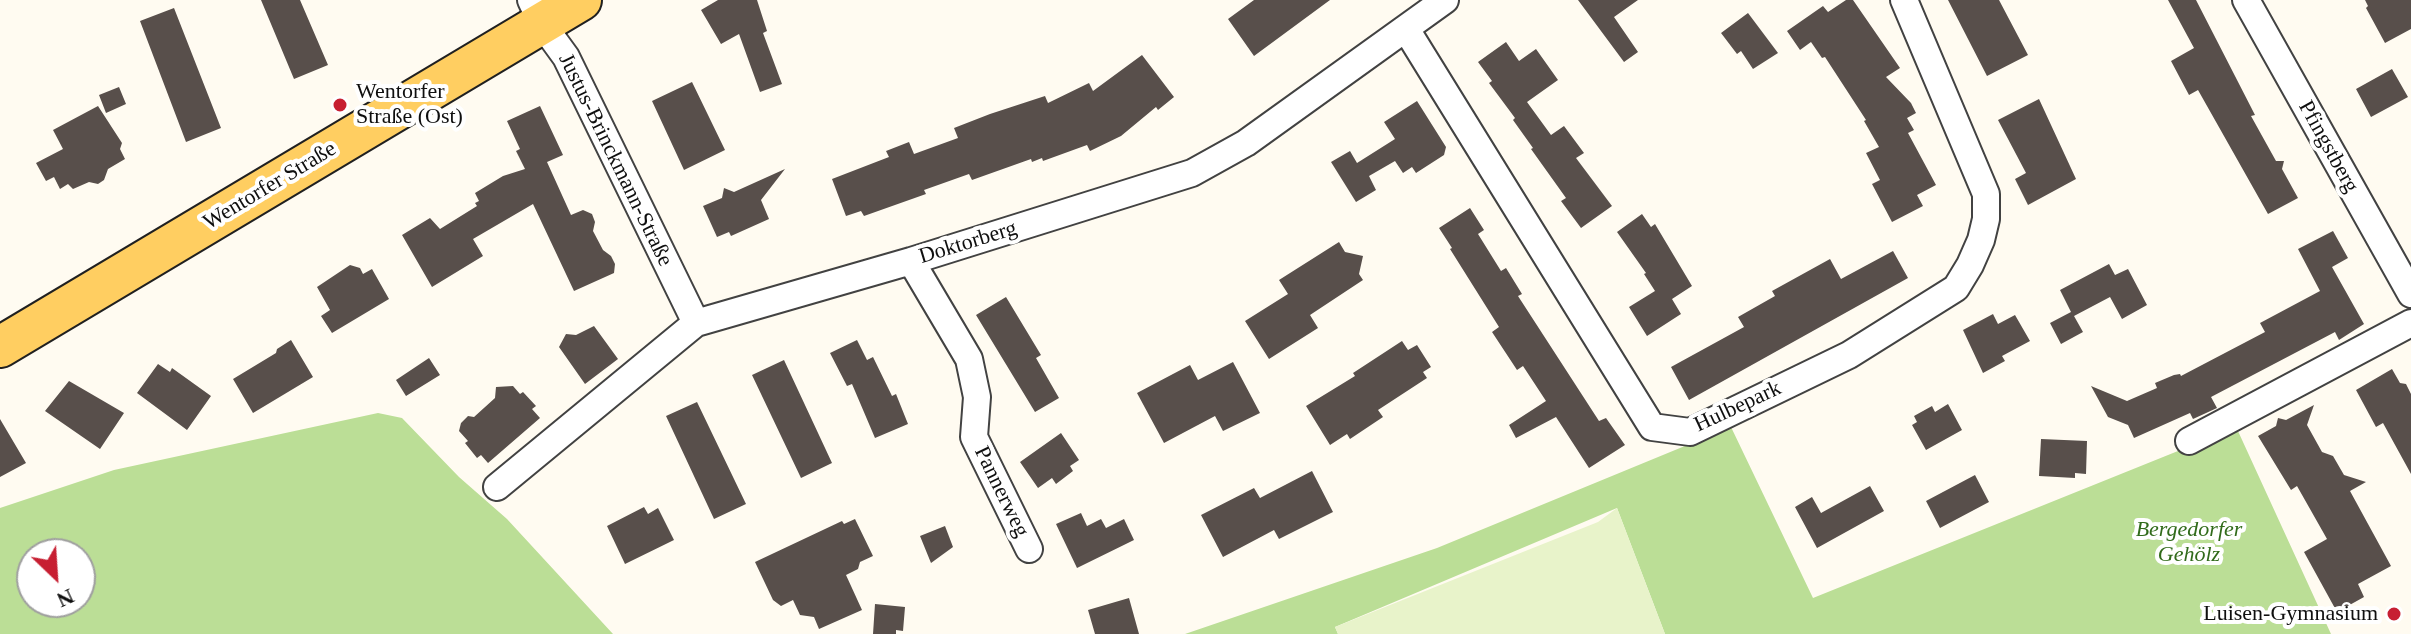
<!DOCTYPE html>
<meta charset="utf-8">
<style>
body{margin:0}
#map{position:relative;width:2411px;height:634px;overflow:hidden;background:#fffbf1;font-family:"Times New Roman",serif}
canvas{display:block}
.north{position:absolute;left:16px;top:538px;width:80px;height:80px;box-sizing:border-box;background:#fff;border:2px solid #9f9f9f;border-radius:50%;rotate:155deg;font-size:22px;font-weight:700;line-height:32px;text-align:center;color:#0f0f0f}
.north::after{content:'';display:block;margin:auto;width:28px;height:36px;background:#c71f32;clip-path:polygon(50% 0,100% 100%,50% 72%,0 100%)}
</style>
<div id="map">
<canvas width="2411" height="634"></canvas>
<div class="north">N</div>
</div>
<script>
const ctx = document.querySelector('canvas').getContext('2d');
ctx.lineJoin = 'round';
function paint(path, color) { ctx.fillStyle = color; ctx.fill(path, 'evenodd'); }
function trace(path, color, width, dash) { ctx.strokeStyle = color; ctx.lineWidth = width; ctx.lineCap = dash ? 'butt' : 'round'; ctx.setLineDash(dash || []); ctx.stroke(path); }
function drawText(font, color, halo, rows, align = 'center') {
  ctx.font = font + ' "Times New Roman",serif'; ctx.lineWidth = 8; ctx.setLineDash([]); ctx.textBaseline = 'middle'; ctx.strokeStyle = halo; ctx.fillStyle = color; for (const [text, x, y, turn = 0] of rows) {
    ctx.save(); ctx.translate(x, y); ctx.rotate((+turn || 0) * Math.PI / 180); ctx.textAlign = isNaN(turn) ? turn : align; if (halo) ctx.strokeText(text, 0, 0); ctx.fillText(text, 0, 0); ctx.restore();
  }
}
paint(new Path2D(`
 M 378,413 L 402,418 L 459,477 L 507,519 L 613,634 L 0,634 L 0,508 L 114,470 ZM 80,554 L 80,602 L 32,602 L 32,554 Z
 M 2232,418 L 2331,634 L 1665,634 L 1617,508 L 1335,627 L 1338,634 L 1185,634 L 1437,548 L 1731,427 L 1813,598 L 2178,451 L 2189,441 Z`), '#bbde96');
paint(new Path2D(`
 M 1617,508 L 1665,634 L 1338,634 L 1335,627 L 1598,522 Z`), '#e8f3ca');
paint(new Path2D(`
 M 261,0 L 300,0 L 328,65 L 294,79 Z
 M 718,0 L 757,0 L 767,31 L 763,33 L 782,84 L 760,92 L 739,34 L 721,44 L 701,10 Z
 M 1254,0 L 1330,0 L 1254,56 L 1228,19 Z
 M 1578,0 L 1638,0 L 1614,17 L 1638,52 L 1624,62 Z
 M 1846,0 L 1853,0 L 1900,68 L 1886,77 L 1911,103 L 1916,113 L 1907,118 L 1914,130 L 1908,133 L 1936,185 L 1917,195 L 1923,206 L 1892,222 L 1872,184 L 1880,180 L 1866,153 L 1879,147 L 1864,121 L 1866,120 L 1825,57 L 1822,58 L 1811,42 L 1800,50 L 1787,31 L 1823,6 L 1828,12 Z
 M 1948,0 L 1999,0 L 2028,55 L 1987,76 Z
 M 2168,0 L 2196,0 L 2255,115 L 2251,116 L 2276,161 L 2284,161 L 2282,169 L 2298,198 L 2268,214 L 2198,90 L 2189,95 L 2171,61 L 2194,48 Z
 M 2365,0 L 2411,0 L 2411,29 L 2385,43 L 2366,8 L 2368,6 Z
 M 174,8 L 221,128 L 186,142 L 140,21 Z
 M 1748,13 L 1778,53 L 1753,69 L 1741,51 L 1737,54 L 1721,33 Z
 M 1506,42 L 1519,61 L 1536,49 L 1558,80 L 1527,102 L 1551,135 L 1564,126 L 1584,153 L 1576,158 L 1612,206 L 1581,228 L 1561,201 L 1566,198 L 1531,149 L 1533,148 L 1513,120 L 1515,118 L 1489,83 L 1492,81 L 1478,62 Z
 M 1142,55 L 1174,97 L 1158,110 L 1156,107 L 1121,136 L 1090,151 L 1087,145 L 1043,161 L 1042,158 L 1032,162 L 1031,159 L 972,180 L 969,174 L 924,190 L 926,194 L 864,216 L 861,211 L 846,216 L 832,179 L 889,157 L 886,151 L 909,142 L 914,154 L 958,138 L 954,128 L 990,114 L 1045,96 L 1048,103 L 1089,83 L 1093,91 Z
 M 2392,69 L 2408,97 L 2371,117 L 2356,89 Z
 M 692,82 L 725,150 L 684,170 L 652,101 Z
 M 119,87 L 126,104 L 106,113 L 99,95 Z
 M 2039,99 L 2076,179 L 2028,205 L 2015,179 L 2026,173 L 1998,120 Z
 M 1417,101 L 1446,147 L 1444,155 L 1416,173 L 1412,167 L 1403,173 L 1395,161 L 1369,176 L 1376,190 L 1356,202 L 1331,162 L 1350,151 L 1357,163 L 1395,139 L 1384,122 Z
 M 98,106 L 122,143 L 120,149 L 125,159 L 108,169 L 104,180 L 98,184 L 89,182 L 73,189 L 68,184 L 60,189 L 54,177 L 46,181 L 36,163 L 63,149 L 53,130 Z
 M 540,106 L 563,155 L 547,162 L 571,215 L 583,210 L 592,214 L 595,222 L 593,231 L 603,250 L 611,256 L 615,264 L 614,273 L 574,291 L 533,204 L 473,239 L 483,256 L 432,287 L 402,235 L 430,218 L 440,229 L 477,206 L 475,203 L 479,201 L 475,193 L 503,176 L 525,169 L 516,151 L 520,149 L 507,121 Z
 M 785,169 L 761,200 L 769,219 L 731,236 L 729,232 L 717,237 L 703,206 L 722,198 L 724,188 L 734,192 Z
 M 1470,208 L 1484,230 L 1478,234 L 1501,271 L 1506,268 L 1522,294 L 1518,296 L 1599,421 L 1606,418 L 1625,445 L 1589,468 L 1556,417 L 1516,438 L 1509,425 L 1546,401 L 1523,366 L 1517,370 L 1492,332 L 1499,327 L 1450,249 L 1452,248 L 1439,228 Z
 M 1642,214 L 1651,227 L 1655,224 L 1692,286 L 1672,299 L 1681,314 L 1647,336 L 1629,307 L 1655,291 L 1644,274 L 1646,273 L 1617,232 Z
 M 2333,231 L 2348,258 L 2332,267 L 2364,324 L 2339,340 L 2335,332 L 2211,397 L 2217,408 L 2193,419 L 2190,413 L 2134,438 L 2128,425 L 2108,417 L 2091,386 L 2127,401 L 2157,388 L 2155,383 L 2174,375 L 2180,374 L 2181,376 L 2265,332 L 2260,323 L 2320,291 L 2298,249 Z
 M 1339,242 L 1345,252 L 1363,256 L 1359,274 L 1363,280 L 1310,315 L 1318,328 L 1269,359 L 1245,321 L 1288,294 L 1279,280 Z
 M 1893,251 L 1908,278 L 1689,400 L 1671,367 L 1744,327 L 1738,317 L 1775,296 L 1772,291 L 1830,259 L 1841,279 Z
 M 2109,264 L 2115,275 L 2128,269 L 2147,305 L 2122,319 L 2110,297 L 2074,316 L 2083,332 L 2061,344 L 2050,323 L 2071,312 L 2060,290 Z
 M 350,265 L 360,268 L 363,274 L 372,269 L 389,299 L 332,333 L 321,316 L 330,310 L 317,287 Z
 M 1006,297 L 1041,355 L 1036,358 L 1059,398 L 1035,412 L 976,315 Z
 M 1993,314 L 1998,324 L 2015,315 L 2030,341 L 2002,356 L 2005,361 L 1983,373 L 1963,330 Z
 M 594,326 L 618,359 L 585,384 L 559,347 L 566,334 L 576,335 Z
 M 291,340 L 313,377 L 253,413 L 233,379 L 276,353 L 277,349 Z
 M 857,340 L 867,360 L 873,357 L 892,396 L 896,394 L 908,424 L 875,438 L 852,384 L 847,386 L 830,353 Z
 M 1402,341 L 1408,350 L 1417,345 L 1431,367 L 1423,372 L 1427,378 L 1378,410 L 1383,417 L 1350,439 L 1347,434 L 1330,445 L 1306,406 L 1355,376 L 1353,373 Z
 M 429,358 L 440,375 L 406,396 L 396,380 Z
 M 784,360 L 832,463 L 801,478 L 752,375 Z
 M 1233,362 L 1260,413 L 1223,431 L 1215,416 L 1164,443 L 1137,393 L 1190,365 L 1198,380 Z
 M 158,364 L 170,372 L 172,368 L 211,396 L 187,430 L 137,393 Z
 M 2392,369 L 2400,383 L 2406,384 L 2411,394 L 2411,474 L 2383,423 L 2376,427 L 2356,390 Z
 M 69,381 L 124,413 L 100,449 L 45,411 Z
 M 513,386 L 520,394 L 523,392 L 536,406 L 532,409 L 540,418 L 488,463 L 481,455 L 477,458 L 465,443 L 468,441 L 459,431 L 461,423 L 468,416 L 474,417 L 495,398 L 496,387 Z
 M 697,402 L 746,504 L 714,519 L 666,416 Z
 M 1948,404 L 1962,430 L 1926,450 L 1912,425 L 1917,422 L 1914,416 L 1932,406 L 1935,412 Z
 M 2314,405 L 2307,425 L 2322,452 L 2333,456 L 2344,475 L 2366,482 L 2350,491 L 2391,566 L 2358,584 L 2364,597 L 2337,612 L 2304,552 L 2327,539 L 2297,486 L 2291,490 L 2258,436 L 2276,426 L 2278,418 L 2286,420 Z
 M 0,419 L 26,463 L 0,477 Z
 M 1061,433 L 1079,460 L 1070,466 L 1073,471 L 1056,484 L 1052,478 L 1038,488 L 1020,462 Z
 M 2041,439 L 2087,441 L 2086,474 L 2075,473 L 2075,478 L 2039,476 Z
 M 1312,471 L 1333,512 L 1279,539 L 1274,530 L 1223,557 L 1201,515 L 1254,488 L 1260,498 Z
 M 1975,475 L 1989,502 L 1940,528 L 1926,501 Z
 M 1870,486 L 1884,511 L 1817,548 L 1795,507 L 1812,497 L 1821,513 Z
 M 644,507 L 648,514 L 658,508 L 674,540 L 625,564 L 607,526 Z
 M 1081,513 L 1087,526 L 1101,519 L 1106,528 L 1124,519 L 1134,540 L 1077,568 L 1056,524 Z
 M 855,519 L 873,556 L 860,562 L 858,569 L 846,575 L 862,610 L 819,629 L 814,617 L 800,615 L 793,600 L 781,606 L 773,600 L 755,562 L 842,521 L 844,524 Z
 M 945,526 L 953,547 L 931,563 L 920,536 Z
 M 1129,598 L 1139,634 L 1095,634 L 1088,610 Z
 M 875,604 L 905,607 L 903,631 L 896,630 L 896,634 L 873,634 Z`), '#584f4b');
const minor = new Path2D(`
 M 531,0 L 542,24 L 566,57 L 696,323
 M 2246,0 L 2411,294
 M 1406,29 L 1652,427 L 1690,432 L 1849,355 L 1956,288 L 1970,265 L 1981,240 L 1986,219 L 1986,194 L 1904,0
 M 911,261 L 969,359 L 977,397 L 974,437 L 1029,549
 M 2189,441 L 2411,323
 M 497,487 L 696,323 L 911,261 L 1192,173 L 1246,143 L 1445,0`);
const primary = new Path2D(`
 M 0,347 L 581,0`);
trace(minor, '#424242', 30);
trace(primary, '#202020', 44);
trace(minor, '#fff', 26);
trace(primary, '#ffce61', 40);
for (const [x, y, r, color] of [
 [340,105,8,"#c71f32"],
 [2394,614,8,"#c71f32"]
]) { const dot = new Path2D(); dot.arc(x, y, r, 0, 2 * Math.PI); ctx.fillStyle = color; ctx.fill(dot); trace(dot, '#fff', 3); }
drawText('22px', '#0f0f0f', '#fff', [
 ["Wentorfer",356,92],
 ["Straße (Ost)",356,117],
 ["Luisen-Gymnasium",2378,614,"right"]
], 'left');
drawText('22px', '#0f0f0f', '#fff', [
 ["Pfingstberg",2328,147,61],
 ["Justus-Brinckmann-Straße",615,160,64],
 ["Wentorfer Straße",270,186,-31],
 ["Doktorberg",968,243,-17],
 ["Hulbepark",1738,407,-25],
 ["Pannerweg",1001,492,64]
]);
drawText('italic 22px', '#316b1b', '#fff', [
 ["Bergedorfer",2189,530],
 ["Gehölz",2189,555]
]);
</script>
